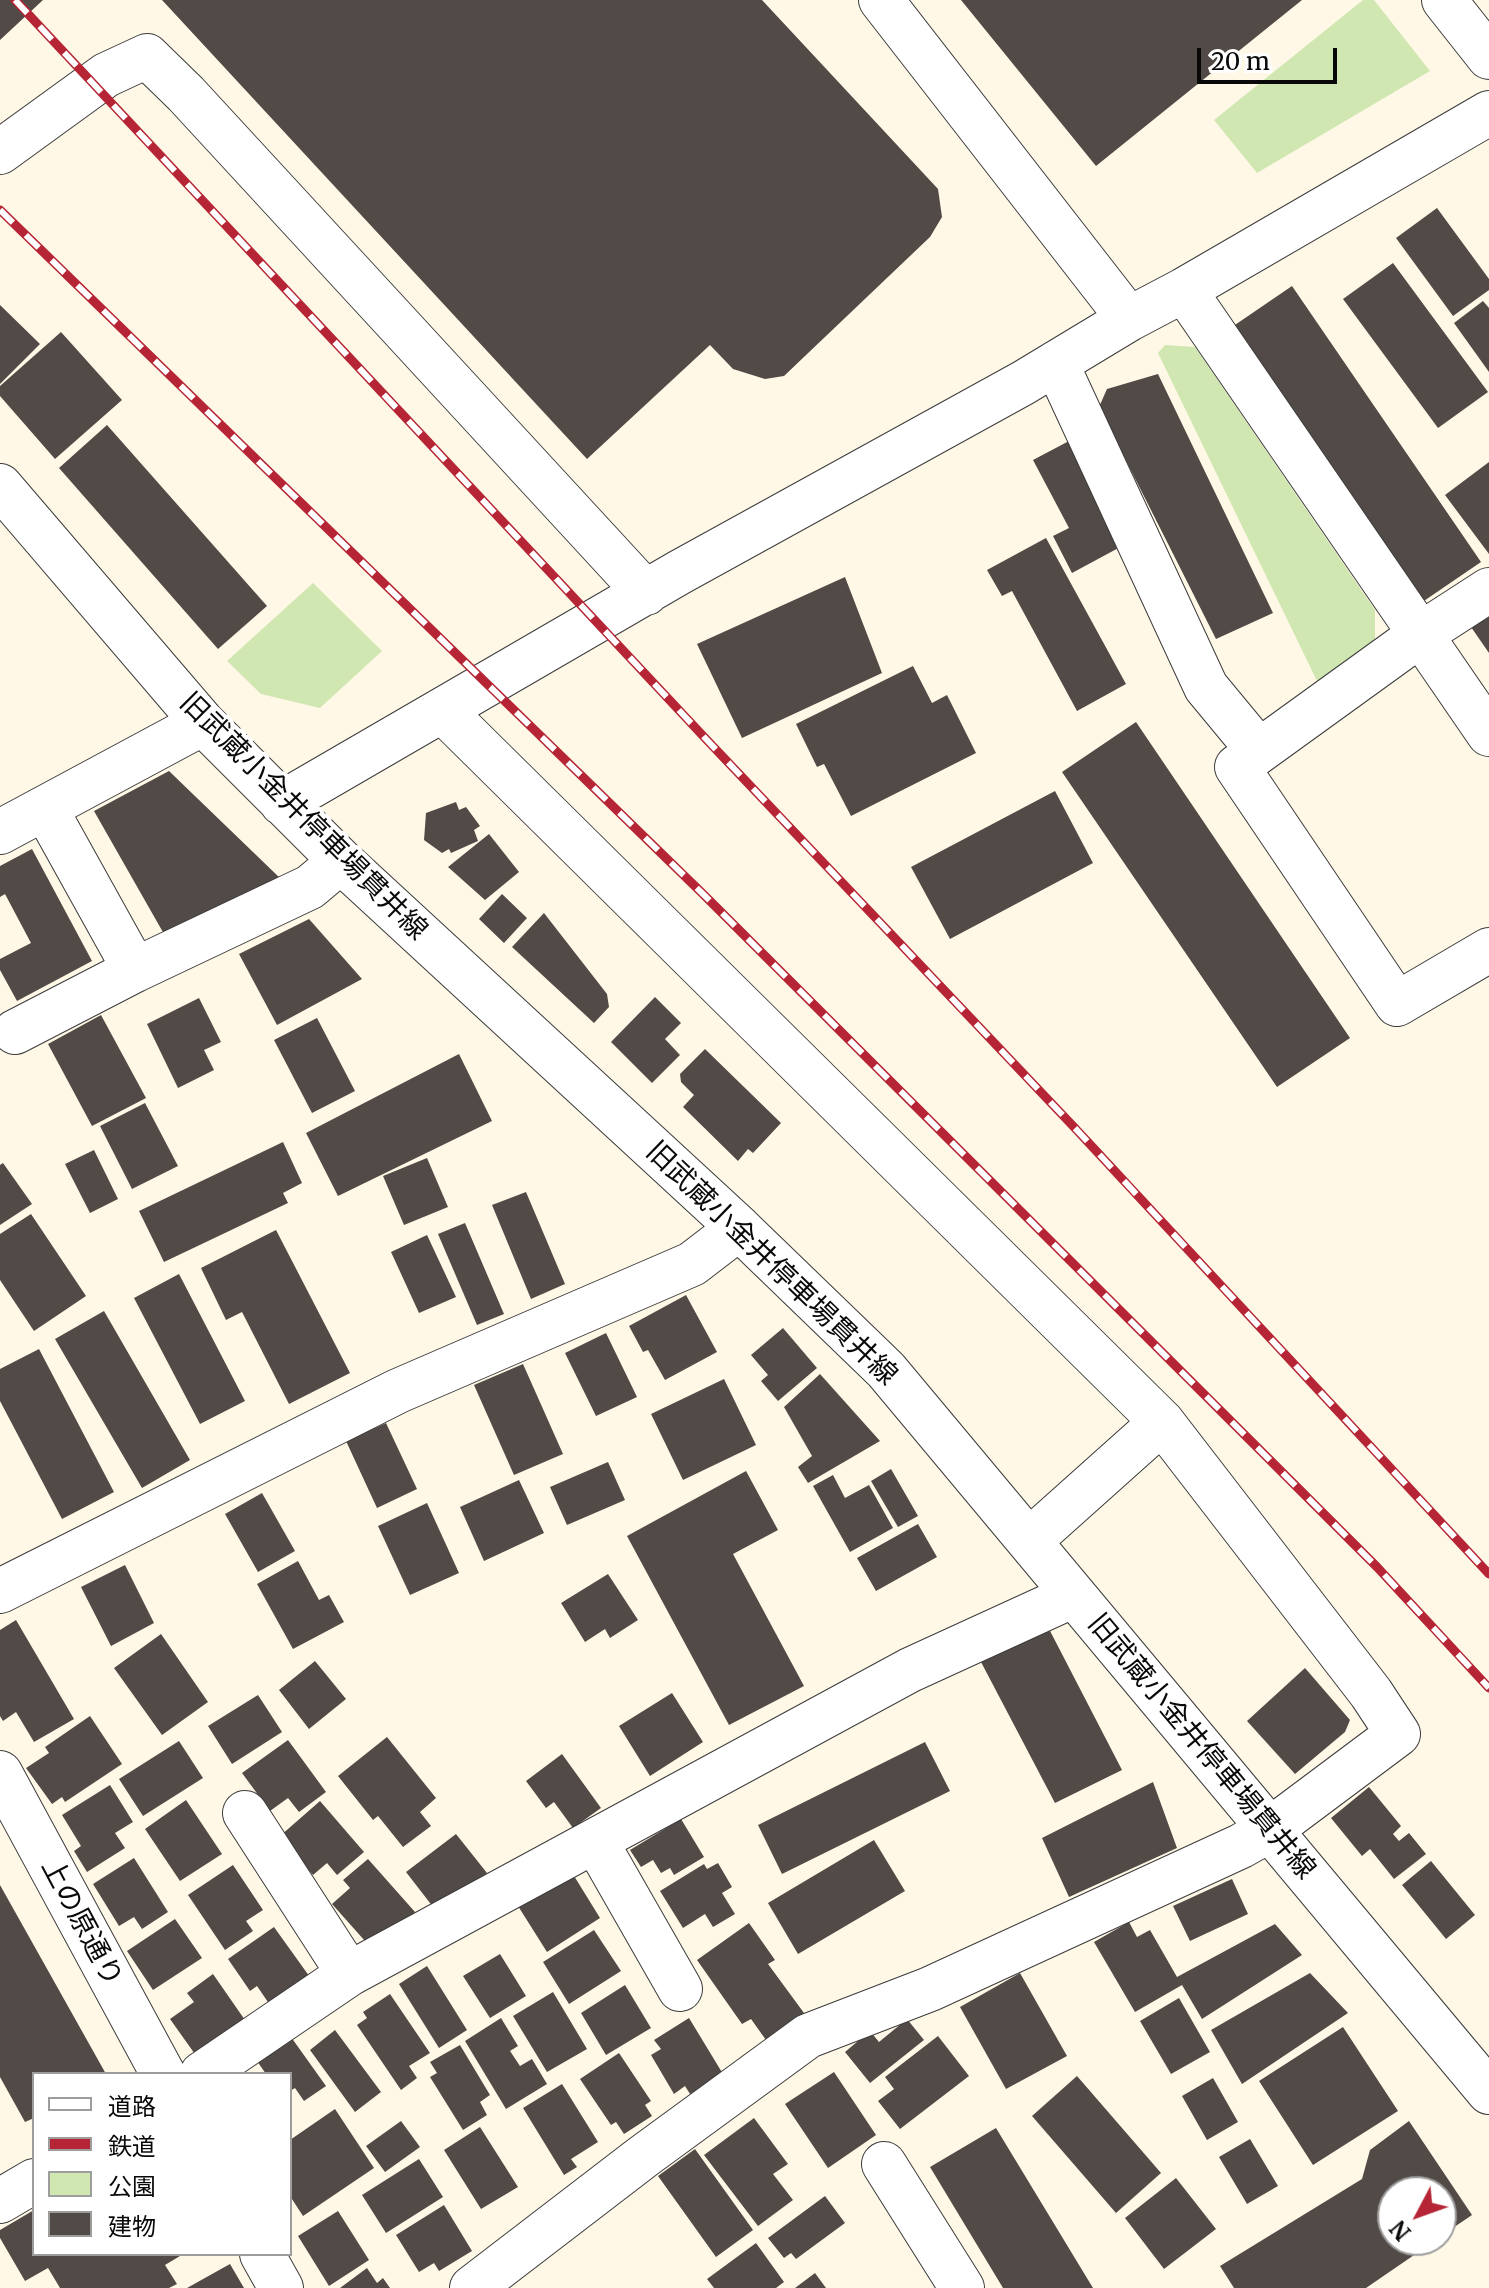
<!DOCTYPE html>
<meta charset="utf-8">
<style>
body{margin:0}
#map{position:relative;width:1489px;height:2288px;overflow:hidden;background:#fff8e6;font-family:Merriweather,"Noto Sans JP",serif}
canvas{display:block}
.legend{position:absolute;left:32px;top:2072px;width:260px;height:184px;box-sizing:border-box;background:#fff;border:2px solid #9d9d9d;margin:0;padding:10px 14px;list-style:none;font-size:24px;color:#090909}
.legend li{display:flex;align-items:center;gap:16px;height:40px}
.legend b{width:40px;border:2px solid #9d9d9d}
.north{position:absolute;left:1377px;top:2176px;width:80px;height:80px;box-sizing:border-box;background:#fff;border:2px solid #9d9d9d;border-radius:50%;rotate:229deg;font-size:22px;font-weight:700;line-height:32px;text-align:center;color:#090909}
.north::after{content:'';display:block;margin:auto;width:28px;height:36px;background:#b62535;clip-path:polygon(50% 0,100% 100%,50% 72%,0 100%)}
.scale{position:absolute;left:1197px;top:48px;width:140px;height:36px;box-sizing:border-box;border:4px solid #090909;border-top:0;padding-left:10px;font-size:24px;line-height:28px;white-space:nowrap;color:#090909;-webkit-text-stroke:6px #fff;paint-order:stroke}
</style>
<div id="map">
<canvas width="1489" height="2288"></canvas>
<ul class="legend">
<li><b style="height:10px;background:#fff"></b>道路</li>
<li><b style="height:10px;background:#b62535"></b>鉄道</li>
<li><b style="height:22px;background:#d1e7b2"></b>公園</li>
<li><b style="height:22px;background:#524a46"></b>建物</li>
</ul>
<div class="north">N</div>
<div class="scale">20 m</div>
</div>
<script>
const ctx = document.querySelector('canvas').getContext('2d');
ctx.lineJoin = 'round';
function paint(path, color) { ctx.fillStyle = color; ctx.fill(path, 'evenodd'); }
function trace(path, color, width, dash) { ctx.strokeStyle = color; ctx.lineWidth = width; ctx.lineCap = dash ? 'butt' : 'round'; ctx.setLineDash(dash || []); ctx.stroke(path); }
function drawText(font, color, halo, rows, align = 'center') {
  ctx.font = font + ' Merriweather,"Noto Sans JP",serif'; ctx.lineWidth = 8; ctx.setLineDash([]); ctx.textBaseline = 'middle'; ctx.strokeStyle = halo; ctx.fillStyle = color; for (const [text, x, y, turn = 0] of rows) {
    ctx.save(); ctx.translate(x, y); ctx.rotate((+turn || 0) * Math.PI / 180); ctx.textAlign = isNaN(turn) ? turn : align; if (halo) ctx.strokeText(text, 0, 0); ctx.fillText(text, 0, 0); ctx.restore();
  }
}
paint(new Path2D(`
 M 1363,0 L 1374,0 L 1430,71 L 1257,173 L 1214,120 Z
 M 1165,345 L 1195,347 L 1375,610 L 1375,646 L 1317,681 L 1158,353 Z
 M 313,583 L 382,651 L 320,708 L 261,694 L 227,661 Z`), '#d1e7b2');
paint(new Path2D(`
 M 0,0 L 43,0 L 0,40 Z
 M 162,0 L 762,0 L 938,189 L 942,217 L 930,237 L 784,376 L 765,379 L 733,369 L 710,345 L 587,459 Z
 M 961,0 L 1302,0 L 1096,166 Z
 M 1437,208 L 1489,279 L 1489,290 L 1453,316 L 1396,238 Z
 M 1393,263 L 1488,392 L 1438,428 L 1343,299 Z
 M 1292,286 L 1481,562 L 1418,605 L 1229,329 Z
 M 1483,301 L 1489,308 L 1489,372 L 1454,323 Z
 M 0,305 L 40,344 L 0,384 Z
 M 61,332 L 122,400 L 55,459 L 0,396 L 0,386 Z
 M 1158,374 L 1273,613 L 1216,639 L 1099,407 L 1107,389 Z
 M 107,425 L 267,606 L 218,649 L 59,468 Z
 M 1069,441 L 1124,545 L 1072,573 L 1053,536 L 1069,528 L 1033,460 Z
 M 1489,462 L 1489,554 L 1445,495 Z
 M 1046,538 L 1126,684 L 1077,711 L 1012,591 L 1002,596 L 987,570 Z
 M 845,577 L 882,673 L 742,738 L 697,644 Z
 M 1489,615 L 1489,653 L 1471,627 Z
 M 913,666 L 932,703 L 947,695 L 976,753 L 851,816 L 824,764 L 817,767 L 796,724 Z
 M 1136,722 L 1350,1038 L 1277,1087 L 1062,772 Z
 M 169,771 L 282,880 L 164,934 L 94,811 Z
 M 1055,791 L 1093,863 L 950,939 L 911,867 Z
 M 456,802 L 459,810 L 466,807 L 480,826 L 474,830 L 478,841 L 451,853 L 449,849 L 442,853 L 424,840 L 426,813 Z
 M 489,834 L 519,872 L 485,900 L 448,867 Z
 M 32,849 L 92,961 L 17,1001 L 0,970 L 0,959 L 31,943 L 5,894 L 0,897 L 0,866 Z
 M 502,894 L 527,918 L 504,943 L 479,919 Z
 M 544,913 L 607,994 L 609,1007 L 594,1023 L 512,947 Z
 M 309,919 L 362,979 L 277,1025 L 239,954 Z
 M 655,997 L 681,1023 L 665,1039 L 680,1055 L 652,1083 L 611,1042 Z
 M 199,998 L 221,1042 L 204,1050 L 214,1070 L 178,1088 L 147,1024 Z
 M 101,1015 L 146,1098 L 92,1126 L 48,1044 Z
 M 317,1018 L 355,1091 L 312,1113 L 274,1040 Z
 M 705,1049 L 781,1123 L 753,1153 L 748,1149 L 738,1161 L 683,1107 L 694,1095 L 681,1082 L 680,1074 Z
 M 459,1054 L 492,1121 L 338,1196 L 306,1133 Z
 M 145,1103 L 178,1166 L 132,1189 L 100,1126 Z
 M 283,1142 L 302,1183 L 283,1193 L 288,1203 L 164,1262 L 139,1211 Z
 M 94,1150 L 118,1199 L 90,1213 L 65,1164 Z
 M 427,1158 L 448,1207 L 404,1225 L 383,1176 Z
 M 3,1163 L 32,1204 L 0,1225 L 0,1165 Z
 M 526,1192 L 565,1284 L 531,1299 L 492,1205 Z
 M 31,1214 L 86,1296 L 34,1331 L 0,1280 L 0,1234 Z
 M 465,1223 L 504,1314 L 477,1325 L 438,1234 Z
 M 276,1230 L 350,1373 L 289,1404 L 242,1312 L 226,1320 L 201,1268 Z
 M 427,1235 L 456,1297 L 419,1313 L 391,1252 Z
 M 179,1274 L 245,1401 L 200,1424 L 134,1298 Z
 M 686,1295 L 717,1352 L 665,1380 L 648,1350 L 643,1352 L 629,1326 Z
 M 104,1311 L 190,1460 L 142,1488 L 55,1339 Z
 M 783,1328 L 817,1368 L 778,1401 L 761,1381 L 768,1375 L 751,1355 Z
 M 606,1333 L 637,1397 L 596,1416 L 565,1353 Z
 M 39,1349 L 114,1492 L 62,1519 L 0,1401 L 0,1369 Z
 M 523,1364 L 563,1454 L 514,1475 L 474,1385 Z
 M 820,1374 L 880,1441 L 808,1483 L 798,1467 L 812,1456 L 784,1407 Z
 M 724,1379 L 756,1445 L 683,1480 L 651,1414 Z
 M 386,1423 L 417,1489 L 377,1508 L 346,1441 Z
 M 608,1462 L 625,1500 L 567,1525 L 550,1487 Z
 M 891,1469 L 918,1516 L 898,1527 L 871,1481 Z
 M 746,1471 L 778,1530 L 733,1554 L 804,1686 L 729,1725 L 627,1536 Z
 M 833,1475 L 845,1498 L 869,1485 L 893,1528 L 850,1552 L 813,1486 Z
 M 519,1480 L 544,1533 L 484,1561 L 460,1507 Z
 M 262,1493 L 295,1551 L 258,1572 L 225,1514 Z
 M 427,1503 L 459,1573 L 410,1595 L 378,1526 Z
 M 918,1524 L 937,1557 L 876,1591 L 857,1558 Z
 M 298,1561 L 319,1600 L 329,1595 L 344,1622 L 293,1649 L 257,1584 Z
 M 125,1565 L 154,1623 L 111,1646 L 81,1587 Z
 M 608,1574 L 638,1620 L 610,1638 L 605,1629 L 585,1642 L 561,1603 Z
 M 16,1620 L 74,1719 L 34,1742 L 16,1712 L 3,1721 L 0,1716 L 0,1630 Z
 M 1048,1627 L 1122,1770 L 1055,1803 L 981,1662 Z
 M 161,1634 L 208,1702 L 162,1735 L 114,1668 Z
 M 315,1661 L 346,1699 L 309,1729 L 279,1690 Z
 M 1305,1668 L 1350,1720 L 1345,1732 L 1295,1774 L 1247,1721 Z
 M 672,1693 L 703,1742 L 650,1776 L 619,1726 Z
 M 258,1695 L 282,1732 L 232,1764 L 208,1726 Z
 M 90,1716 L 122,1764 L 65,1802 L 62,1797 L 52,1804 L 26,1768 L 49,1753 L 45,1747 Z
 M 387,1737 L 436,1798 L 420,1812 L 431,1826 L 403,1847 L 378,1816 L 373,1820 L 338,1776 Z
 M 288,1740 L 326,1792 L 299,1812 L 288,1798 L 270,1811 L 242,1773 Z
 M 179,1741 L 203,1778 L 143,1816 L 119,1779 Z
 M 925,1742 L 950,1791 L 782,1874 L 758,1825 Z
 M 562,1754 L 601,1808 L 573,1828 L 554,1802 L 546,1808 L 526,1781 Z
 M 1153,1782 L 1177,1848 L 1069,1897 L 1042,1838 Z
 M 110,1785 L 133,1822 L 115,1833 L 125,1848 L 87,1872 L 74,1851 L 81,1846 L 62,1815 Z
 M 1369,1787 L 1401,1826 L 1393,1834 L 1399,1841 L 1409,1833 L 1426,1854 L 1394,1879 L 1370,1849 L 1362,1856 L 1331,1818 Z
 M 186,1800 L 222,1854 L 180,1881 L 145,1829 Z
 M 320,1801 L 364,1852 L 337,1875 L 327,1863 L 313,1875 L 280,1836 Z
 M 681,1819 L 704,1857 L 674,1875 L 670,1868 L 661,1873 L 653,1860 L 641,1867 L 630,1850 Z
 M 456,1834 L 487,1873 L 437,1912 L 406,1872 Z
 M 874,1840 L 905,1891 L 798,1954 L 768,1903 Z
 M 134,1858 L 168,1912 L 142,1929 L 134,1917 L 119,1926 L 93,1884 Z
 M 368,1859 L 415,1912 L 373,1950 L 332,1904 L 350,1888 L 343,1880 Z
 M 1431,1861 L 1475,1915 L 1446,1939 L 1402,1885 Z
 M 718,1863 L 732,1887 L 722,1893 L 735,1914 L 713,1927 L 705,1914 L 683,1928 L 660,1891 L 704,1864 L 707,1869 Z
 M 233,1865 L 263,1910 L 246,1921 L 253,1931 L 225,1950 L 188,1895 Z
 M 571,1871 L 600,1918 L 547,1952 L 518,1906 Z
 M 1232,1879 L 1248,1914 L 1190,1941 L 1173,1906 Z
 M 0,1885 L 106,2074 L 34,2074 L 34,2118 L 25,2122 L 0,2077 Z
 M 175,1919 L 202,1958 L 153,1990 L 127,1951 Z
 M 1129,1922 L 1137,1937 L 1150,1930 L 1177,1977 L 1275,1924 L 1302,1955 L 1202,2019 L 1182,1985 L 1135,2012 L 1094,1942 Z
 M 749,1923 L 775,1960 L 768,1964 L 804,2013 L 766,2040 L 751,2019 L 742,2024 L 697,1960 Z
 M 274,1927 L 312,1980 L 272,2008 L 257,1986 L 250,1991 L 228,1959 Z
 M 594,1930 L 621,1971 L 569,2004 L 543,1962 Z
 M 500,1954 L 526,1996 L 490,2018 L 463,1976 Z
 M 427,1966 L 467,2030 L 439,2048 L 399,1984 Z
 M 1020,1973 L 1067,2056 L 1006,2089 L 960,2007 Z
 M 1310,1973 L 1348,2013 L 1242,2084 L 1211,2030 Z
 M 213,1974 L 247,2023 L 197,2057 L 170,2019 L 194,2002 L 187,1993 Z
 M 625,1985 L 651,2028 L 606,2055 L 581,2013 Z
 M 553,1992 L 587,2049 L 547,2072 L 513,2016 Z
 M 390,1994 L 430,2053 L 409,2066 L 417,2078 L 401,2090 L 357,2025 L 367,2018 L 363,2012 Z
 M 1179,1998 L 1210,2052 L 1171,2074 L 1140,2021 Z
 M 501,2018 L 518,2046 L 510,2051 L 520,2066 L 532,2059 L 547,2084 L 506,2109 L 465,2041 Z
 M 689,2018 L 723,2074 L 690,2094 L 685,2086 L 674,2094 L 651,2055 L 661,2049 L 654,2040 Z
 M 907,2019 L 924,2040 L 870,2083 L 845,2052 L 870,2031 L 879,2042 Z
 M 1343,2027 L 1398,2111 L 1313,2165 L 1259,2081 Z
 M 335,2030 L 381,2092 L 355,2112 L 310,2050 Z
 M 938,2036 L 969,2076 L 900,2129 L 878,2101 L 894,2089 L 885,2077 Z
 M 291,2037 L 326,2086 L 304,2101 L 295,2088 L 290,2091 L 290,2074 L 266,2074 L 257,2061 Z
 M 460,2045 L 490,2095 L 480,2102 L 487,2115 L 463,2130 L 430,2077 L 437,2073 L 430,2062 Z
 M 619,2053 L 651,2101 L 645,2105 L 652,2116 L 624,2134 L 616,2122 L 611,2125 L 580,2079 Z
 M 834,2072 L 876,2135 L 828,2168 L 785,2104 Z
 M 1077,2076 L 1161,2173 L 1116,2213 L 1032,2116 Z
 M 1213,2078 L 1238,2122 L 1207,2140 L 1182,2096 Z
 M 562,2084 L 598,2142 L 571,2159 L 577,2167 L 564,2175 L 523,2108 Z
 M 335,2109 L 374,2168 L 303,2216 L 290,2196 L 290,2140 Z
 M 754,2118 L 788,2164 L 773,2174 L 793,2200 L 758,2226 L 704,2155 Z
 M 401,2121 L 420,2147 L 385,2172 L 366,2146 Z
 M 1409,2121 L 1472,2215 L 1441,2236 L 1441,2192 L 1393,2192 L 1393,2240 L 1436,2240 L 1366,2288 L 1234,2288 L 1220,2266 L 1362,2179 L 1370,2150 Z
 M 480,2127 L 518,2187 L 481,2209 L 444,2150 Z
 M 996,2128 L 1093,2288 L 1003,2288 L 930,2167 Z
 M 1250,2139 L 1278,2186 L 1247,2204 L 1219,2157 Z
 M 695,2149 L 753,2230 L 716,2257 L 658,2176 Z
 M 419,2159 L 443,2197 L 386,2233 L 362,2195 Z
 M 1176,2178 L 1216,2229 L 1164,2269 L 1125,2218 Z
 M 825,2196 L 845,2223 L 796,2259 L 791,2253 L 784,2258 L 768,2238 Z
 M 444,2205 L 472,2251 L 439,2271 L 434,2263 L 419,2272 L 396,2235 Z
 M 34,2210 L 34,2254 L 179,2254 L 180,2256 L 165,2265 L 177,2284 L 169,2288 L 60,2288 L 48,2268 L 25,2281 L 0,2238 L 0,2230 Z
 M 338,2211 L 369,2260 L 329,2286 L 298,2236 Z
 M 756,2243 L 784,2282 L 776,2288 L 714,2288 L 707,2279 Z
 M 230,2264 L 244,2288 L 187,2288 Z
 M 367,2268 L 377,2283 L 383,2278 L 390,2288 L 340,2288 Z
 M 815,2273 L 826,2288 L 795,2288 Z`), '#524a46');
const minor = new Path2D(`
 M 881,0 L 1129,319
 M 1444,0 L 1489,57
 M 0,152 L 106,75 L 147,56 L 186,94 L 646,593
 M 1184,290 L 1489,734
 M 1056,363 L 1206,687 L 1259,751
 M 0,486 L 203,723 L 341,861 L 739,1228 L 886,1370 L 1489,2092
 M 1489,590 L 1421,634 L 1237,767 L 1397,1004 L 1489,950
 M 442,710 L 1162,1422 L 1371,1693 L 1398,1734 L 1271,1829 L 1241,1846 L 930,1989 L 808,2036 L 644,2156 L 472,2288
 M 282,803 L 680,572 L 1023,383 L 1129,319 L 1184,290 L 1489,113
 M 45,808 L 135,970
 M 0,832 L 203,723
 M 15,1032 L 135,970 L 310,887 L 341,861
 M 1029,1541 L 1162,1422
 M 0,1591 L 398,1391 L 692,1264 L 739,1228
 M 0,1773 L 163,2074
 M 245,1813 L 349,1974
 M 596,1842 L 680,1989
 M 202,2074 L 349,1974 L 910,1670 L 1074,1595
 M 884,2164 L 962,2288
 M 0,2201 L 34,2181
 M 262,2254 L 281,2288`);
trace(minor, '#3c3c3c', 46);
trace(minor, '#fff', 44);
const rail = new Path2D(`
 M 15,0 L 705,738 L 1073,1126 L 1489,1574
 M 0,210 L 702,893 L 1377,1567 L 1489,1688`);
trace(rail, '#b62535', 9);
trace(rail, '#fff', 6, [18]);
drawText('28px', '#090909', '#fff', [
 ["旧武蔵小金井停車場貫井線",303,817,45],
 ["旧武蔵小金井停車場貫井線",771,1264,44],
 ["旧武蔵小金井停車場貫井線",1201,1747,50],
 ["上の原通り",81,1923,62]
]);
</script>
